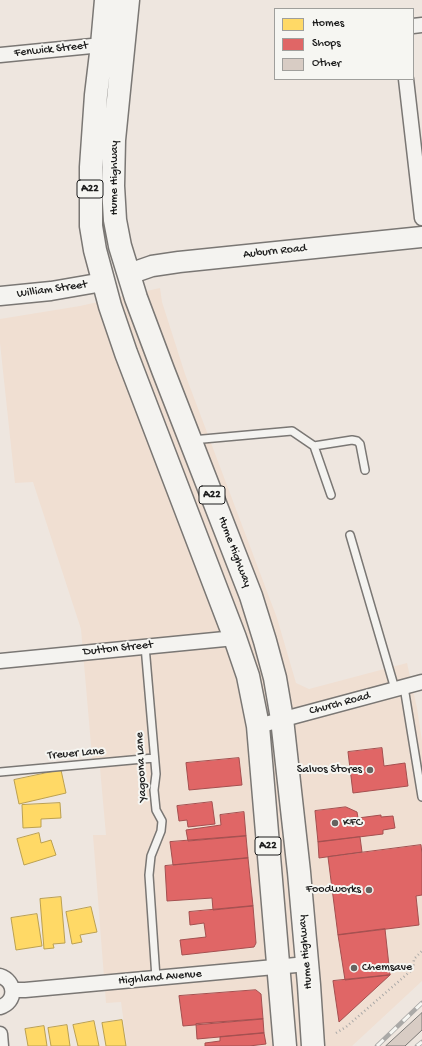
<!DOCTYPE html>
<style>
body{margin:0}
#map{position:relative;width:422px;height:1046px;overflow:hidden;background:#eee6df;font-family:"Gochi Hand",sans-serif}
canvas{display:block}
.legend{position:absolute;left:274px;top:8px;width:140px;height:72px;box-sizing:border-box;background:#f6f6f2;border:1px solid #9f9f9c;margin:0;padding:5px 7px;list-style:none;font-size:12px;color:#1c1c1c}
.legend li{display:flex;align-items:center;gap:8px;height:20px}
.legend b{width:20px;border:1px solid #9f9f9c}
</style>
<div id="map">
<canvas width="422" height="1046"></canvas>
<ul class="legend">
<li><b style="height:11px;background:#ffd966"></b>Homes</li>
<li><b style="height:11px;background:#e06666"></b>Shops</li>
<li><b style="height:11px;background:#d8ccc4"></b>Other</li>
</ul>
</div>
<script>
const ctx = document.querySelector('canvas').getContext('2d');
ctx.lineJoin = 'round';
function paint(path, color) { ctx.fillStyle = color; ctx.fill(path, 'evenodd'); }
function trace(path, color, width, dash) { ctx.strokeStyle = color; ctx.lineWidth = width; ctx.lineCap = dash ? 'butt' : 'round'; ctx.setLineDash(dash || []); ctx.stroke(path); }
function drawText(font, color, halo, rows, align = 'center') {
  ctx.font = font + ' "Gochi Hand",sans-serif'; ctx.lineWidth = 4; ctx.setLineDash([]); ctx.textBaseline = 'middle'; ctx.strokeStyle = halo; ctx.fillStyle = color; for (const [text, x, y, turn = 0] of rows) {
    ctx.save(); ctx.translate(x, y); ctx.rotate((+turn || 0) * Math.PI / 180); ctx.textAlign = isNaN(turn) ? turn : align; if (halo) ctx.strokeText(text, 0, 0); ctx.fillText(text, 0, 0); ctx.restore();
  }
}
paint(new Path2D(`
 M 160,288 L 162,302 L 185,374 L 277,618 L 296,683 L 309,689 L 407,663 L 417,708 L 422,741 L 422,981 L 352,1046 L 127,1046 L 121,1002 L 106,1003 L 93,835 L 106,835 L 100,768 L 93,768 L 81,629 L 33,482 L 15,483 L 0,343 L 0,319 L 80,306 Z`), '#f0dfd2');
const homes = new Path2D(`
 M 61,770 L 66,793 L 19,804 L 14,780 Z
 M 60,803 L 61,818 L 41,819 L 41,827 L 23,828 L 22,805 Z
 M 39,833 L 41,843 L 51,840 L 56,855 L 24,865 L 17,839 Z
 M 61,897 L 65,943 L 53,944 L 54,948 L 44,949 L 40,899 Z
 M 91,907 L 97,932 L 80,935 L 82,942 L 72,944 L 66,912 Z
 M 37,914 L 42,946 L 16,950 L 11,918 Z
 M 122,1020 L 126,1046 L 106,1046 L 102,1023 Z
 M 94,1021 L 99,1046 L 78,1046 L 73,1025 Z
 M 67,1025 L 70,1046 L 51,1046 L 48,1028 Z
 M 44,1026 L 47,1046 L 28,1046 L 25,1029 Z`);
paint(homes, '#ffd966');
trace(homes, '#bba050', 1);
const shops = new Path2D(`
 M 382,748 L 384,766 L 405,763 L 408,786 L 353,793 L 348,752 Z
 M 239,758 L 242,785 L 189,790 L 186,763 Z
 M 212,802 L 215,824 L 188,827 L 187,820 L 179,821 L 177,806 Z
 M 346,807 L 357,812 L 358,818 L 381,815 L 381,817 L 393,816 L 395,828 L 383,830 L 383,834 L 318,842 L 315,811 Z
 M 244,812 L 246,836 L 188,841 L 186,830 L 221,825 L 220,815 Z
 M 246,836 L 248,858 L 173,865 L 170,842 Z
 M 360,837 L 362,852 L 319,858 L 318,842 Z
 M 421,845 L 422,854 L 422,895 L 416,896 L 419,925 L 338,935 L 328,857 Z
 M 248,858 L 253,906 L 213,910 L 212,898 L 167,901 L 165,866 Z
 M 253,906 L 256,943 L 254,947 L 182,955 L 180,940 L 206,937 L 204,923 L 190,925 L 189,912 Z
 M 385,929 L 390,975 L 345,980 L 338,935 Z
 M 390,975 L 339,1022 L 333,981 Z
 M 256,990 L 261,994 L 263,1019 L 183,1026 L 179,996 Z
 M 263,1019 L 264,1033 L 197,1039 L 196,1024 Z
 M 264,1033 L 266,1044 L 249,1046 L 205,1046 L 205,1043 L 220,1041 L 220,1037 Z`);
paint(shops, '#e06666');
trace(shops, '#a55050', 1);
const building = new Path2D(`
 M 422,1013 L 422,1030 L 405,1046 L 386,1046 Z`);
paint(building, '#d8ccc4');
trace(building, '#7a7774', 1);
const service = new Path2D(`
 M 192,440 L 292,431 L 314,446 L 331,495
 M 314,446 L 352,440 L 357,441 L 360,444 L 365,470
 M 350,535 L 395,689
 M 145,646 L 156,774 L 154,790 L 156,810 L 162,821 L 161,831 L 151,856 L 149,875 L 156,978
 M 404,687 L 422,797
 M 0,772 L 154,758`);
const minor = new Path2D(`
 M 413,26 L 422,25
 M 0,55 L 102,45
 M 406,79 L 422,218
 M 0,661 L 235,638
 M 258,726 L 422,682
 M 0,976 C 16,981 17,1002 0,1007
 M 13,990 L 25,990 L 307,964
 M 0,1034 L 1,1046`);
const tertiary = new Path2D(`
 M 0,296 L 51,291 L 103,282`);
const secondary = new Path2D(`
 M 129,274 L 152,266 L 179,262 L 422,237`);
const trunk = new Path2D(`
 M 106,0 L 102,45 L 96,95 L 91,167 L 91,226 L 95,250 L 110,306 L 126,353 L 235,638 L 248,676 L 258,726 L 285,1046
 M 128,0 L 114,140 L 113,186 L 115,220 L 120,246 L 136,298 L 163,370 L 251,596 L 265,641 L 275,678 L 282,719 L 299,872 L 309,985 L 313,1046`);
trace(service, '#7a7774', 10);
trace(minor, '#7a7774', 17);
trace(tertiary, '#7a7774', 21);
trace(secondary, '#7a7774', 23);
trace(trunk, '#7a7774', 25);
trace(new Path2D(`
 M 336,1033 L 346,1027 L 413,969 L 414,959 L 422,951`), '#aaa9a7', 2.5, [1, 3]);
trace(service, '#f4f3f0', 7);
trace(minor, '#f4f3f0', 14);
trace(tertiary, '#f4f3f0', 18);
trace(secondary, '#f4f3f0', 20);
trace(trunk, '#f4f3f0', 22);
const rail = new Path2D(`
 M 377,1046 L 422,1003
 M 417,1046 L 422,1042`);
trace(rail, '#aaa9a7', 4.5);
trace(rail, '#f6f6f2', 3, [9]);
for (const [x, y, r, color] of [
 [370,770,4,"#666360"],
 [335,823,4,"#666360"],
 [369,890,4,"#666360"],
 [354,968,4,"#666360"]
]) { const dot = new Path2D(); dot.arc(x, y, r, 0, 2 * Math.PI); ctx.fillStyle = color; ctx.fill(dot); trace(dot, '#f6f6f2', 1.5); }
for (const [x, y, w] of [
 [90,189,26],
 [212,495,26],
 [268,846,26]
]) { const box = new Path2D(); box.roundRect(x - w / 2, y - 9, w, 18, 3); ctx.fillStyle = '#f6f6f2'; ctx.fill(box); trace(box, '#1c1c1c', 1); }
drawText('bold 11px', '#1c1c1c', null, [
 ["A22",90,189],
 ["A22",212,495],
 ["A22",268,846]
]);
drawText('12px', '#1c1c1c', '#f6f6f2', [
 ["Fenwick Street",51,50,-6],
 ["Hume Highway",115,178,-90],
 ["Auburn Road",275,252,-6],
 ["William Street",52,290,-8],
 ["Hume Highway",234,552,69],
 ["Dutton Street",118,649,-6],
 ["Church Road",340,704,-15],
 ["Treuer Lane",76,754,-5],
 ["Yagoona Lane",142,767,-93],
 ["Hume Highway",306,952,-95],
 ["Highland Avenue",160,978,-5]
]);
drawText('12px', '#1c1c1c', '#f6f6f2', [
 ["Salvos Stores",362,770],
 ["KFC",343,823,"left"],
 ["Foodworks",361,890],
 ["Chemsave",362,968,"left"]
], 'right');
</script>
